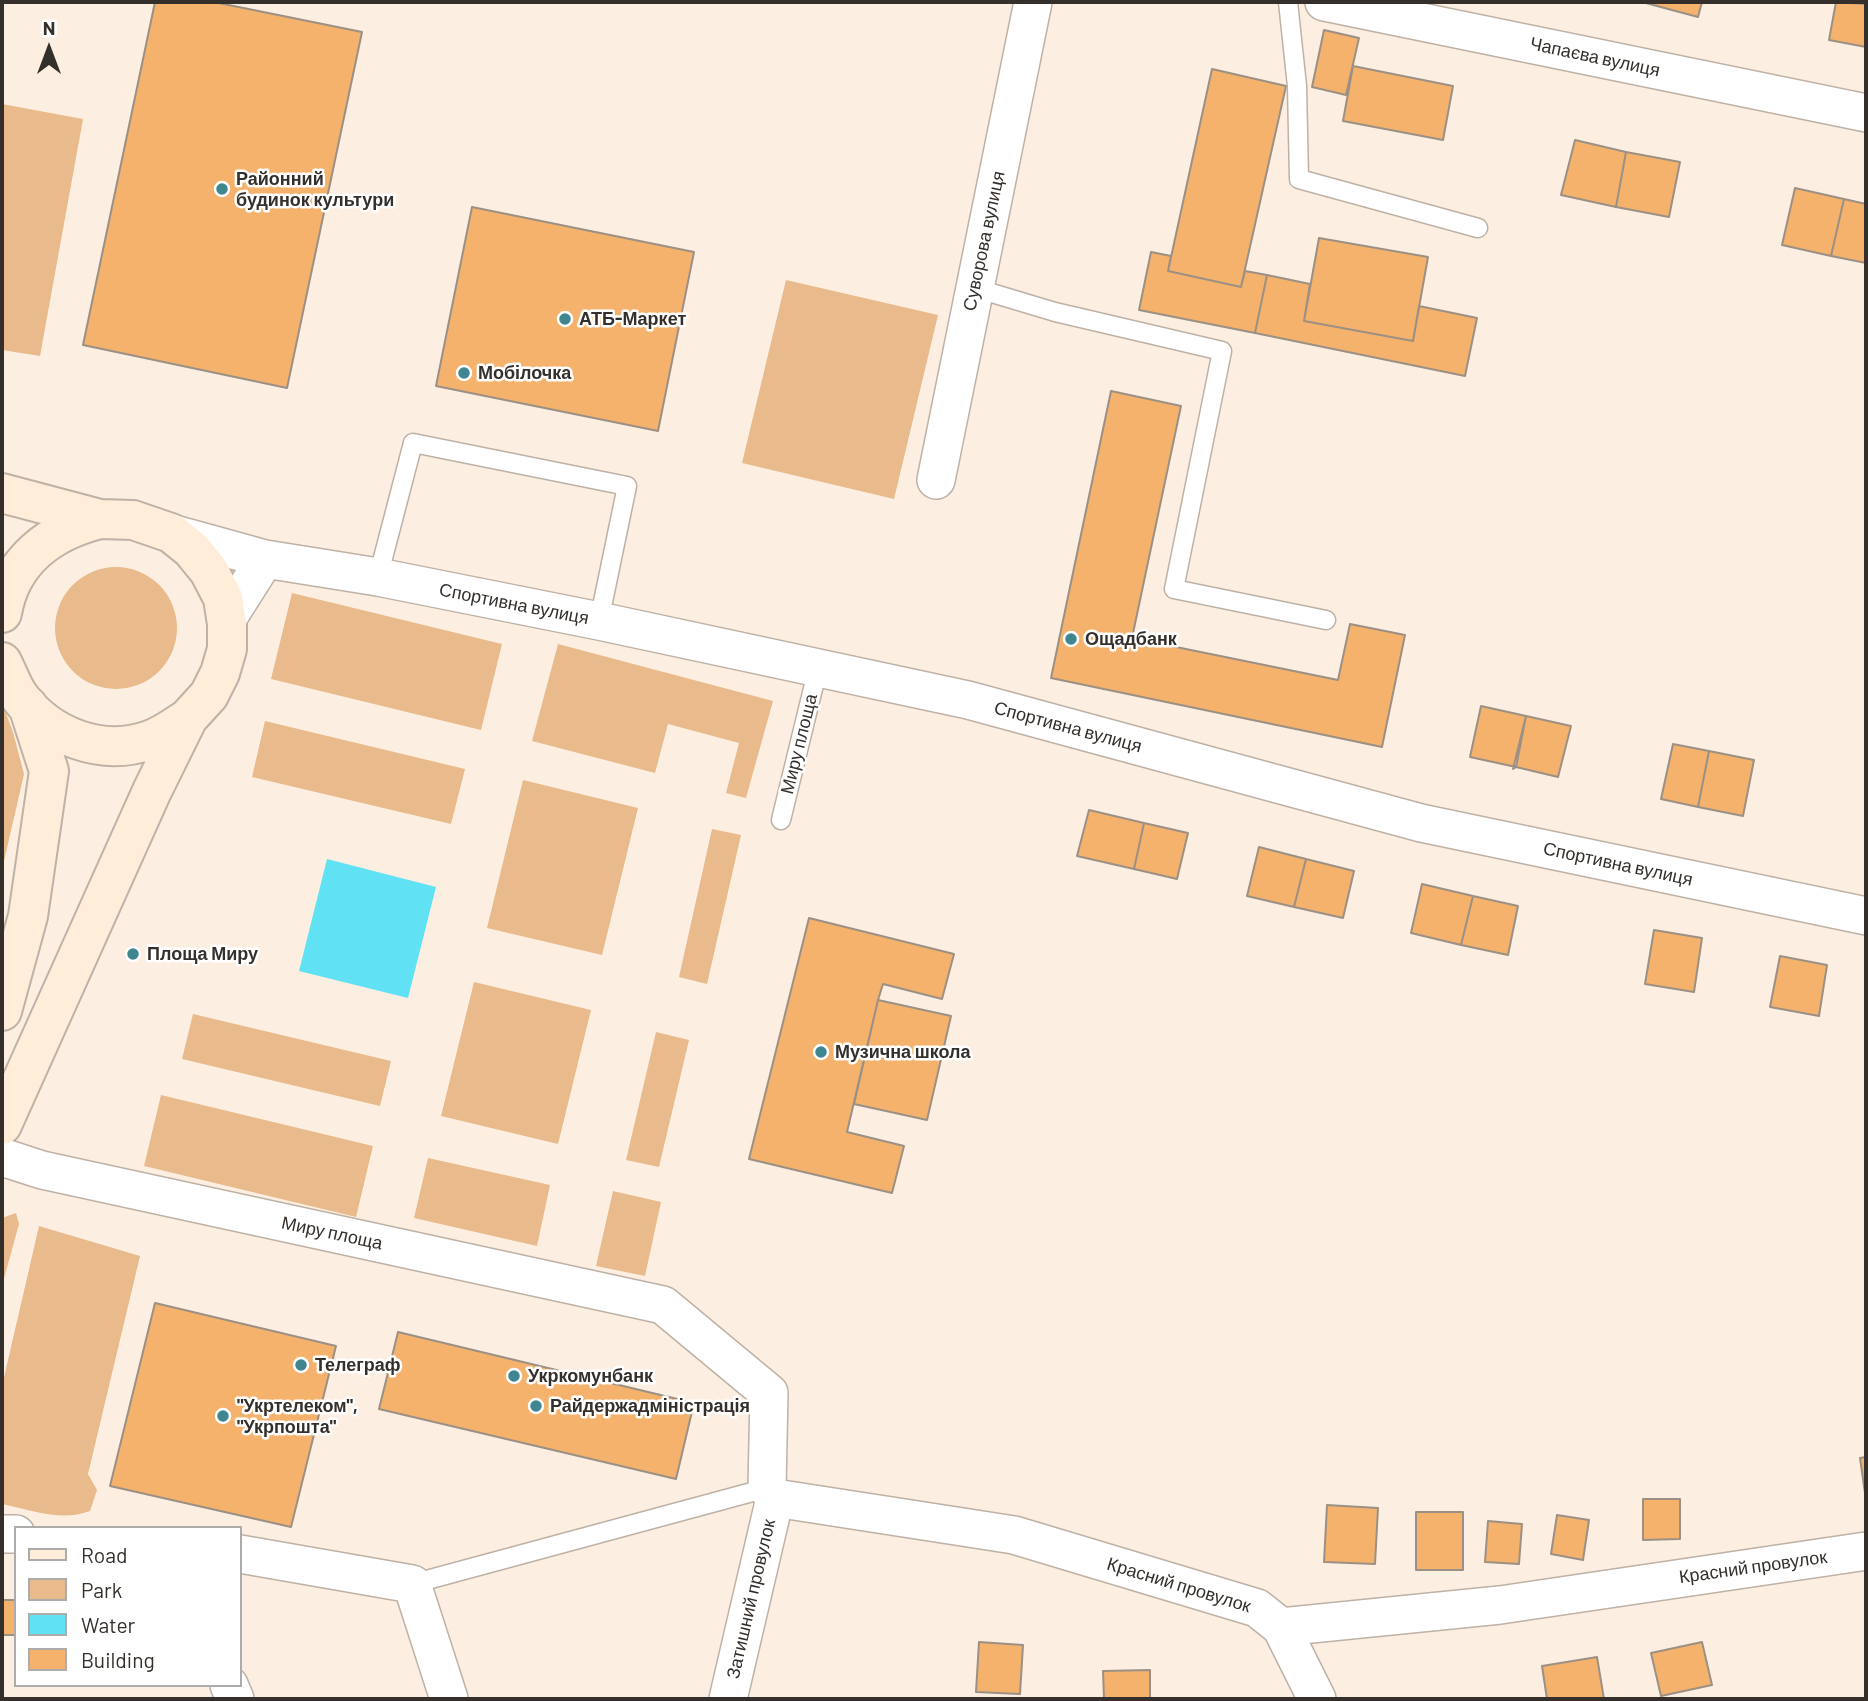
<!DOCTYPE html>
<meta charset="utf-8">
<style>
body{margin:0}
#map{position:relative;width:1868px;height:1701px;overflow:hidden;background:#fcefe2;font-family:Barlow,sans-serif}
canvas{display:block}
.frame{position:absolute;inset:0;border:4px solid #342f2a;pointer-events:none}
.legend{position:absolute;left:14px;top:1526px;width:228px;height:161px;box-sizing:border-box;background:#fff;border:2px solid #aeacaa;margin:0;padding:9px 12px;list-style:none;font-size:21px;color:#342f2a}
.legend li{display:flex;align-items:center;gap:14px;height:35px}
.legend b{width:35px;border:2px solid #aeacaa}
.north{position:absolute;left:14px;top:14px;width:70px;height:70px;-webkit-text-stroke:5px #fff;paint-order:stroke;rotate:0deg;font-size:19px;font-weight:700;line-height:28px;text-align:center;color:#342f2a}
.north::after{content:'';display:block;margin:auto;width:24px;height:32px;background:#342f2a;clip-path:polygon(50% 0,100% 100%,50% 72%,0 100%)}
</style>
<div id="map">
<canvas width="1868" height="1701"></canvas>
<div class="frame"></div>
<ul class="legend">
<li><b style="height:9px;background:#ffecd9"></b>Road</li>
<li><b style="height:19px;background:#e9ba8b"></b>Park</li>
<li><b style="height:19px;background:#60e1f4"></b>Water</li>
<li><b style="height:19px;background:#f4b26d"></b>Building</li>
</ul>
<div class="north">N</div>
</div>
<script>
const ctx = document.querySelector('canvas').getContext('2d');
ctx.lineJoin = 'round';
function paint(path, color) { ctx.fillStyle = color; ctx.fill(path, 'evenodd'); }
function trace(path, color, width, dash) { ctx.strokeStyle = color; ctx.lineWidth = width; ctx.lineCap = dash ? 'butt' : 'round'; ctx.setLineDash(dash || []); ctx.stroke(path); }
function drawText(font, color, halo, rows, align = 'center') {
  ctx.font = font + ' Barlow,sans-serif'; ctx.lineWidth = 5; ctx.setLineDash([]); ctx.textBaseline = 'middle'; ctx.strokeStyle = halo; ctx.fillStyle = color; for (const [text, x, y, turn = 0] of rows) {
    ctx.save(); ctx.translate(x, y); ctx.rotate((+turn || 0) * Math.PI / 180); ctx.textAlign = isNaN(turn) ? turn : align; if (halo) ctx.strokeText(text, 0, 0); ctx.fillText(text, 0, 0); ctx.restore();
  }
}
paint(new Path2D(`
 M 2,104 L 83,119 L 40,356 L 2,350 Z
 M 786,280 L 938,315 L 894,499 L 742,463 Z
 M55 628a61 61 0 1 1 122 0a61 61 0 1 1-122 0Z
 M 292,593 L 502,644 L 481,730 L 271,679 Z
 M 558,644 L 773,701 L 746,798 L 726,793 L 739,743 L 668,724 L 655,773 L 532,741 Z
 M 2,703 L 13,732 L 24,774 L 2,870 Z
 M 265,721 L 465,769 L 451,824 L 252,777 Z
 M 523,780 L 638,808 L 602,955 L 487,928 Z
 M 712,829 L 741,835 L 707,984 L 679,977 Z
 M 474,982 L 591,1010 L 558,1144 L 441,1116 Z
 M 193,1014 L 391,1061 L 380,1106 L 182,1059 Z
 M 656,1032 L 689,1040 L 659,1167 L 626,1160 Z
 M 161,1095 L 373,1146 L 356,1217 L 144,1166 Z
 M 428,1158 L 550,1185 L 537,1246 L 414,1218 Z
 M 613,1191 L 661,1202 L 645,1276 L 596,1266 Z
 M 16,1213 L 19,1224 L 2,1286 L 2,1218 Z
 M 39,1226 L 140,1256 L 88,1474 L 97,1490 L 90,1511 C 61,1522 31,1510 2,1504 L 2,1386 Z`), '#e9ba8b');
paint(new Path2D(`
 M 327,859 L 436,887 L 408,998 L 299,971 Z`), '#60e1f4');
const building = new Path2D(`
 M 155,2 L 214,2 L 362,32 L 287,388 L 83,345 Z
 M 1642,2 L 1702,2 L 1698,17 Z
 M 1836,2 L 1866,4 L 1866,47 L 1829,40 Z
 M 1324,30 L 1359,38 L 1346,95 L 1312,87 Z
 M 1353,66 L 1453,86 L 1443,140 L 1343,121 Z
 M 1212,69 L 1286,86 L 1241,287 L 1168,271 Z
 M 1575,140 L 1626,152 L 1616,207 L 1561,195 Z
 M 1626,152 L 1680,162 L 1669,217 L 1616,207 Z
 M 1795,188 L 1844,199 L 1831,256 L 1782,245 Z
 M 1844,199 L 1866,204 L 1866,263 L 1831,256 Z
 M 472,207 L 694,252 L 658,431 L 436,386 Z
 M 1319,238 L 1428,257 L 1413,341 L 1304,321 Z
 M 1151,252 L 1171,256 L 1168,271 L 1241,287 L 1245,271 L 1267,275 L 1255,333 L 1139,310 Z
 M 1267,275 L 1310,284 L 1304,321 L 1413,341 L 1419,306 L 1477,318 L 1465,376 L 1255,333 Z
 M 1111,391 L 1181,406 L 1132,638 L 1338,680 L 1350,624 L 1405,635 L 1382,747 L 1051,678 Z
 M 1481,706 L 1526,716 L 1516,767 L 1470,757 Z
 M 1526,716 L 1571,726 L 1558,777 L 1516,767 L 1513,769 Z
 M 1673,744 L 1709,751 L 1698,807 L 1661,799 Z
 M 1709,751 L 1754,760 L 1743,816 L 1698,807 Z
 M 1089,810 L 1144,823 L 1134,869 L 1077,856 Z
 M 1144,823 L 1188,833 L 1177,879 L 1134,869 Z
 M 1259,847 L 1306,859 L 1294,907 L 1247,896 Z
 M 1306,859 L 1354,871 L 1343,918 L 1294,907 Z
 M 1422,884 L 1473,896 L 1461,945 L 1411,933 Z
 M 1473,896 L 1518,906 L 1508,955 L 1461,945 Z
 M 809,918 L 954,954 L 942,999 L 883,984 L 878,1000 L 847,1132 L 904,1146 L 892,1193 L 749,1159 Z
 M 1654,930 L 1702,938 L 1694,992 L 1645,984 Z
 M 1780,956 L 1827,965 L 1819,1016 L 1770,1007 Z
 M 878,1000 L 951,1016 L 927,1120 L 854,1104 Z
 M 155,1303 L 336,1346 L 291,1527 L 110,1486 Z
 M 398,1332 L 694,1403 L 676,1479 L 379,1409 Z
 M 1866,1457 L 1866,1500 L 1860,1458 Z
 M 1643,1499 L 1680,1499 L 1680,1539 L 1643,1540 Z
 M 1327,1505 L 1378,1508 L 1375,1564 L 1324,1562 Z
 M 1416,1512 L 1463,1512 L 1463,1570 L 1416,1570 Z
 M 1557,1515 L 1589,1520 L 1583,1560 L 1551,1554 Z
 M 1488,1521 L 1522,1524 L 1519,1564 L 1485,1562 Z
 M 2,1600 L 16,1600 L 16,1635 L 2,1635 Z
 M 979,1642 L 1023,1645 L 1020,1694 L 976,1692 Z
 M 1702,1642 L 1712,1685 L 1661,1696 L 1651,1653 Z
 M 1597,1657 L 1604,1699 L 1547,1699 L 1542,1666 Z
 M 1150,1670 L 1150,1699 L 1104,1699 L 1103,1671 Z`);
paint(building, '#f4b26d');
trace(building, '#9c9084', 2);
const lane = new Path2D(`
 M 1288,2 L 1297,86 L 1299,179 L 1478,228
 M 975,288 L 1055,312 L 1222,351 L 1174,589 L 1326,620
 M 378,577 L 413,443 L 627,486 L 599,621
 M 781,820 L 818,668
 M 412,1584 L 767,1488`);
const street = new Path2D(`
 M 1324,2 L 1866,113
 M 936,480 L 1033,2
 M 171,533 L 265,559 L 378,577 L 599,621 L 968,700 L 1421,823 L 1866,916
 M 227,619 L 265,559
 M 2,1157 L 42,1170 L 663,1305 L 769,1393 L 767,1488 L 775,1498 L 1014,1535 L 1257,1608 L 1281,1627 L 1500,1605 L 1866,1551
 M 2,1534 L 16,1534
 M 240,1554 L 412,1584 L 449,1699
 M 1281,1627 L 1317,1699
 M 229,1685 L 235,1699
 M 728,1699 L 775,1498`);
const secondary = new Path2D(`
 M 2,493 L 100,519 L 133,520 L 171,533 L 191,549 L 209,571 L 223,598 L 227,624 L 227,649 L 220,673 L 209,695 L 188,718 L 152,791 L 2,1125
 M 2,613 C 11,560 51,531 100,519
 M 2,662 C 8,673 12,686 19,696 C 49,737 102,757 150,740 C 164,735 176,726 188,718
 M 2,1011 L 28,916 L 49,771 L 28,706`);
trace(lane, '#beb1a5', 21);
trace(street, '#beb1a5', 40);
trace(secondary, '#beb1a5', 42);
trace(lane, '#fff', 18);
trace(street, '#fff', 37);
trace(secondary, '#ffecd9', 38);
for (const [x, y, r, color] of [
 [222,189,7,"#3f8690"],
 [565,319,7,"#3f8690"],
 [464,373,7,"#3f8690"],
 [1071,639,7,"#3f8690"],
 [133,954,7,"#3f8690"],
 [821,1052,7,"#3f8690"],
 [301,1365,7,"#3f8690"],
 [514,1376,7,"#3f8690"],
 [536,1406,7,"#3f8690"],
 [223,1416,7,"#3f8690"]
]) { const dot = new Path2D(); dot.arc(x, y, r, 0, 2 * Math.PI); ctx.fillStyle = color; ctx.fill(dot); trace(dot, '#fff', 2.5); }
drawText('18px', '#342f2a', '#fff', [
 ["Чапаєва вулиця",1595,57,12],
 ["Суворова вулиця",984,241,-78],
 ["Спортивна вулиця",514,604,11],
 ["Спортивна вулиця",1068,727,15],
 ["Миру площа",799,744,-76],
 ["Спортивна вулиця",1618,864,12],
 ["Миру площа",332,1233,12],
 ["Красний провулок",1753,1567,-8],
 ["Красний провулок",1179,1585,17],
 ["Затишний провулок",751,1599,-77]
]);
drawText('bold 18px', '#342f2a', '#fff', [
 ["Районний",236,179],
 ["будинок культури",236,200],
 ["АТБ-Маркет",579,319],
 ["Мобілочка",478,373],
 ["Ощадбанк",1085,639],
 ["Площа Миру",147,954],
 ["Музична школа",835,1052],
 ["Телеграф",315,1365],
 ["Укркомунбанк",528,1376],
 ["\"Укртелеком\",",237,1406],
 ["\"Укрпошта\"",237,1427],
 ["Райдержадміністрація",550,1406]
], 'left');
</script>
